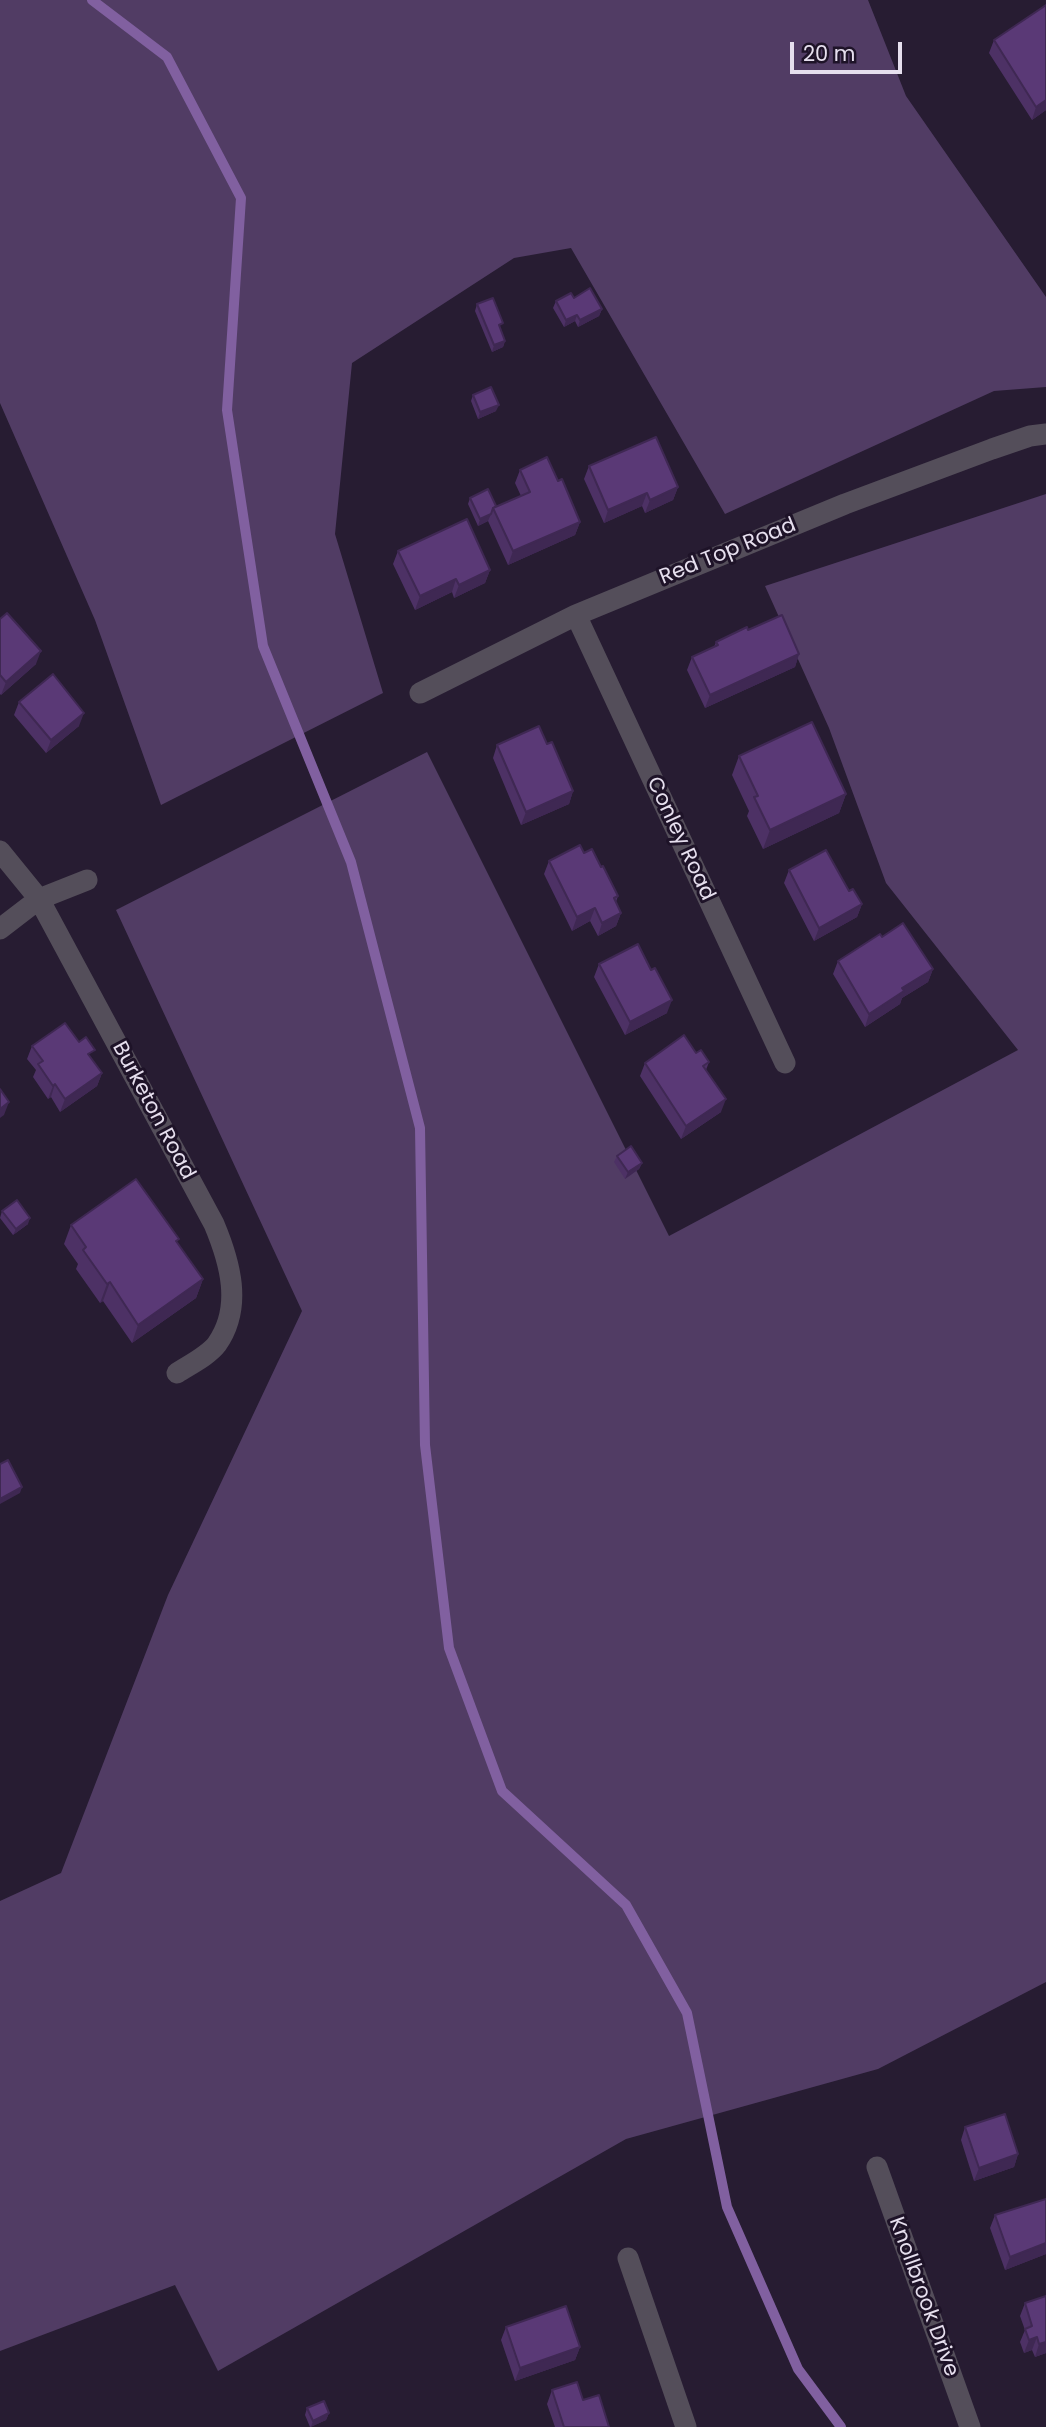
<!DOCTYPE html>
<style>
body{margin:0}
#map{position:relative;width:1046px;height:2427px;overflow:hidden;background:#271c32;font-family:Poppins,sans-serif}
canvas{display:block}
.scale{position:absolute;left:790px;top:42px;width:112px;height:32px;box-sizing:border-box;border:4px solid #e6dfee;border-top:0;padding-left:9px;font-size:21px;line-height:24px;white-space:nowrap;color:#e6dfee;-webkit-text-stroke:5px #1e1328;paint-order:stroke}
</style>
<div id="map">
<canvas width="1046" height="2427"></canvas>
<div class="scale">20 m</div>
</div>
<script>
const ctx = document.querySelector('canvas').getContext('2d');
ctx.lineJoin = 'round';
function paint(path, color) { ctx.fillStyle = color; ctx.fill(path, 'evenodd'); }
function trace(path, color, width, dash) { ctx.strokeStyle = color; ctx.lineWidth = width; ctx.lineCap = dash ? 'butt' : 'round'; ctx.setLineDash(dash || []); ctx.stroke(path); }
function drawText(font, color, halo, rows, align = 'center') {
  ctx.font = font + ' Poppins,sans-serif'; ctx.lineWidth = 6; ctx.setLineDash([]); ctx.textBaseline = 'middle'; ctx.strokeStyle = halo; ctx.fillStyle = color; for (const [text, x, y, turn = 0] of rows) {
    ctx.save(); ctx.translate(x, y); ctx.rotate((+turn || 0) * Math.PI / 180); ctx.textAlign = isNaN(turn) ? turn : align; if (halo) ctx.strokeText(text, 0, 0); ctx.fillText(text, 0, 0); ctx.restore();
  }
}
paint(new Path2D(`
 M 0,0 L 868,0 L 906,96 L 1046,297 L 1046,387 L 994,391 L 725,514 L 571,248 L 514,258 L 352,363 L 335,534 L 383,693 L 161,805 L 95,620 L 0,403 Z
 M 1046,494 L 1046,1982 L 878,2069 L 626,2139 L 218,2371 L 175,2285 L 0,2351 L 0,1901 L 61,1873 L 168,1595 L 302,1311 L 116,910 L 427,752 L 669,1236 L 1018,1050 L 886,883 L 829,728 L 765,586 Z`), '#513c64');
trace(new Path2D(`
 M 92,0 L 167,57 L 241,198 L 227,410 L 263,646 L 351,862 L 420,1128 L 425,1445 L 449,1648 L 502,1791 L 626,1905 L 687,2013 L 727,2207 L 798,2369 L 841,2427`), '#8160a0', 10);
trace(new Path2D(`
 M 576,615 L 785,1063
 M 420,693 L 576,615 L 845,504 L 992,449 L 1030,436 L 1046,434
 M 0,851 L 39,899 L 214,1224 C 230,1262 243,1307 217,1344 C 208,1356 189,1365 177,1373
 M 0,929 L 39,899 L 87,880
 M 877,2167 L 970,2427
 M 628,2258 L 686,2427`), '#544e5a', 21);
paint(new Path2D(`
 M 994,40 L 1046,110 L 1032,120 L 989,53 Z
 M 574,298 L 602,309 L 599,316 L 578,327 L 575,321 L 564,327 L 553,308 L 556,301 Z
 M 477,304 L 501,330 L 505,341 L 503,347 L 492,352 L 475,311 Z
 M 473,395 L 496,411 L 478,419 L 471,401 Z
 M 589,466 L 678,487 L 673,500 L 645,513 L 642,506 L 604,523 L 584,479 Z
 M 520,470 L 558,481 L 580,522 L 575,535 L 508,565 L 488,521 L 478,526 L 468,504 L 470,498 L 496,506 L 521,496 L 515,483 Z
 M 398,551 L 490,570 L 485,583 L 454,598 L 452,592 L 415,610 L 393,564 Z
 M 0,619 L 36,664 L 1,695 L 0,694 Z
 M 748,630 L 799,654 L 795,667 L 705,708 L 687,670 L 692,657 L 714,647 L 716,642 Z
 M 19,702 L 79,726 L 46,753 L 14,715 Z
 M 547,744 L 573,791 L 569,804 L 521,825 L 493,758 L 497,745 Z
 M 739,756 L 846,794 L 839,813 L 763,849 L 747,816 L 749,811 L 732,775 Z
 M 549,861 L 601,867 L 618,896 L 616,902 L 621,913 L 616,926 L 598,936 L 590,921 L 572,931 L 544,874 Z
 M 789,870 L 849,891 L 862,904 L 857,917 L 814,941 L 784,883 Z
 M 882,937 L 933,969 L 928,982 L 902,998 L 900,1004 L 865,1027 L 833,974 L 838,961 Z
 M 599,964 L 667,1013 L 625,1035 L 594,977 Z
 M 32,1046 L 91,1058 L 102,1073 L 97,1086 L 60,1112 L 51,1097 L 48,1099 L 33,1077 L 36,1070 L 27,1059 Z
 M 696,1053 L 709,1062 L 706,1070 L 721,1112 L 681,1139 L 640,1076 L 645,1063 Z
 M 617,1156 L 642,1163 L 639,1169 L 625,1179 L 614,1162 Z
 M 2,1211 L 28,1224 L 13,1235 L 0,1218 Z
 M 71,1225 L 177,1243 L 203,1279 L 196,1298 L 132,1343 L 103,1301 L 100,1303 L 76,1269 L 78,1264 L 64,1244 Z
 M 965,2127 L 1018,2154 L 1014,2167 L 974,2181 L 961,2140 Z
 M 1046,2199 L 1046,2254 L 1005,2270 L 990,2228 L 995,2215 Z
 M 1046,2296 L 1046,2353 L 1035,2357 L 1032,2350 L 1024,2353 L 1020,2342 L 1025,2330 L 1020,2316 L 1025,2303 Z
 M 506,2327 L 580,2347 L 575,2360 L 515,2381 L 501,2340 Z
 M 552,2390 L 583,2400 L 609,2427 L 555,2427 L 547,2404 Z
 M 307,2408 L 329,2413 L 326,2420 L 310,2427 L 305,2415 Z`), '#4d3165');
paint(new Path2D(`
 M 1046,100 L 1046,110 L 1032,120 L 1036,107 Z
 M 602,309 L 599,316 L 578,327 L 580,320 Z
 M 577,315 L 575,321 L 564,327 L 566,320 Z
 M 505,341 L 503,347 L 492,352 L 494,345 Z
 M 499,405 L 496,411 L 478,419 L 480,412 Z
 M 678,487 L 673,500 L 645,513 L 650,500 Z
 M 647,493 L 642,506 L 604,523 L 608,510 Z
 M 491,514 L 488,521 L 478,526 L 480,519 Z
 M 580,522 L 575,535 L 508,565 L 513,551 Z
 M 490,570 L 485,583 L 454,598 L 459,585 Z
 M 456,579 L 452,592 L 415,610 L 420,596 Z
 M 41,651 L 36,664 L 1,695 L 6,682 Z
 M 799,654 L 795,667 L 705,708 L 710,695 Z
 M 84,713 L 79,726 L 46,753 L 51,740 Z
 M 573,791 L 569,804 L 521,825 L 526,812 Z
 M 846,794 L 839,813 L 763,849 L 770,830 Z
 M 862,904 L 857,917 L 814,941 L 819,928 Z
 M 595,908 L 590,921 L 572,931 L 577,917 Z
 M 621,913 L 616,926 L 598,936 L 602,923 Z
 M 933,969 L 928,982 L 902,998 L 900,1004 L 865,1027 L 869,1014 L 902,988 Z
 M 672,1000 L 667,1013 L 625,1035 L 630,1022 Z
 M 102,1073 L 97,1086 L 60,1112 L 65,1099 Z
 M 55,1084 L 51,1097 L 48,1099 L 53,1086 Z
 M 726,1099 L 721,1112 L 681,1139 L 686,1126 Z
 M 9,1102 L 4,1115 L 0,1118 L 0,1109 Z
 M 642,1163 L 639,1169 L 625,1179 L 628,1172 Z
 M 30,1218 L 28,1224 L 13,1235 L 16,1229 Z
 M 203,1279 L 196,1298 L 132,1343 L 138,1325 Z
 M 110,1282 L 103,1301 L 100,1303 L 107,1284 Z
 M 22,1487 L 20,1493 L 0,1504 L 0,1499 Z
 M 1018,2154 L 1014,2167 L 974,2181 L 979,2168 Z
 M 1046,2243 L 1046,2254 L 1005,2270 L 1010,2257 Z
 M 1037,2337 L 1032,2350 L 1024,2353 L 1029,2340 Z
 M 1046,2342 L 1046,2353 L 1035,2357 L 1039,2344 Z
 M 580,2347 L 575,2360 L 515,2381 L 520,2368 Z
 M 329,2413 L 326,2420 L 311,2427 L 313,2421 Z`), '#3f2853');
const building = new Path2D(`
 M 1046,5 L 1046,100 L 1036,107 L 994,40 Z
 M 590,288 L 602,309 L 580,320 L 577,315 L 566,320 L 556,301 L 571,293 L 574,298 Z
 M 493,298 L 503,323 L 499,325 L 505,341 L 494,345 L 477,304 Z
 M 491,387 L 499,405 L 480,412 L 473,395 Z
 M 656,437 L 678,487 L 650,500 L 647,493 L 608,510 L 589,466 Z
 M 547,457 L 558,481 L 562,479 L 580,522 L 513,551 L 493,508 L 530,492 L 520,470 Z
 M 488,489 L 496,506 L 493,508 L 491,514 L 480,519 L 470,498 Z
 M 467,519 L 490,570 L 459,585 L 456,579 L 420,596 L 398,551 Z
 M 7,613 L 41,651 L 6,682 L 0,675 L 0,619 Z
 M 782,615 L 799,654 L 710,695 L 692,657 L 718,645 L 716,642 L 747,627 L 748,630 Z
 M 53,674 L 84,713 L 51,740 L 19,702 Z
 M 812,722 L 846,794 L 770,830 L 754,797 L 758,796 L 739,756 Z
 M 539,726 L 547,744 L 552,742 L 573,791 L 526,812 L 497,745 Z
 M 580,845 L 584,853 L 592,849 L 601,867 L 603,866 L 618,896 L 614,898 L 621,913 L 602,923 L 595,908 L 577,917 L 549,861 Z
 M 826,850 L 849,891 L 853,889 L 862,904 L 819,928 L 789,870 Z
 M 903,923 L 933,969 L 902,988 L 904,991 L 869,1014 L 838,961 L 880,934 L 882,937 Z
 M 638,944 L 651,970 L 655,968 L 672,1000 L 630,1022 L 599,964 Z
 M 65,1023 L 79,1042 L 86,1037 L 95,1050 L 88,1054 L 102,1073 L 65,1099 L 55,1084 L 53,1086 L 38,1064 L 43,1061 L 32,1046 Z
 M 684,1035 L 696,1053 L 701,1050 L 709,1062 L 703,1066 L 726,1099 L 686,1126 L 645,1063 Z
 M 0,1089 L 9,1102 L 0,1109 Z
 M 631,1146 L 642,1163 L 628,1172 L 617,1156 Z
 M 136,1179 L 179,1239 L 176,1241 L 203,1279 L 138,1325 L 110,1282 L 107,1284 L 83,1250 L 86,1247 L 71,1225 Z
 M 17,1200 L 30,1218 L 16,1229 L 2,1211 Z
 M 8,1460 L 22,1487 L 0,1499 L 0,1464 Z
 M 1005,2114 L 1018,2154 L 979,2168 L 965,2127 Z
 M 1046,2199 L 1046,2243 L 1010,2257 L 995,2215 Z
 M 1046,2296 L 1046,2342 L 1039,2344 L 1037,2337 L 1029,2340 L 1025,2329 L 1032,2326 L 1025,2303 Z
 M 566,2306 L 580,2347 L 520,2368 L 506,2327 Z
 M 577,2382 L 583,2400 L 599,2395 L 609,2427 L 564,2427 L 552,2390 Z
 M 324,2401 L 329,2413 L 313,2421 L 307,2408 Z`);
paint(building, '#5a3976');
trace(building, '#3f2853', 2);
drawText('21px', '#e6dfee', '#1e1328', [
 ["Red Top Road",728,552,-22],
 ["Conley Road",680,839,65],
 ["Burketon Road",153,1111,62],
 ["Knollbrook Drive",923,2297,70]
]);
</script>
